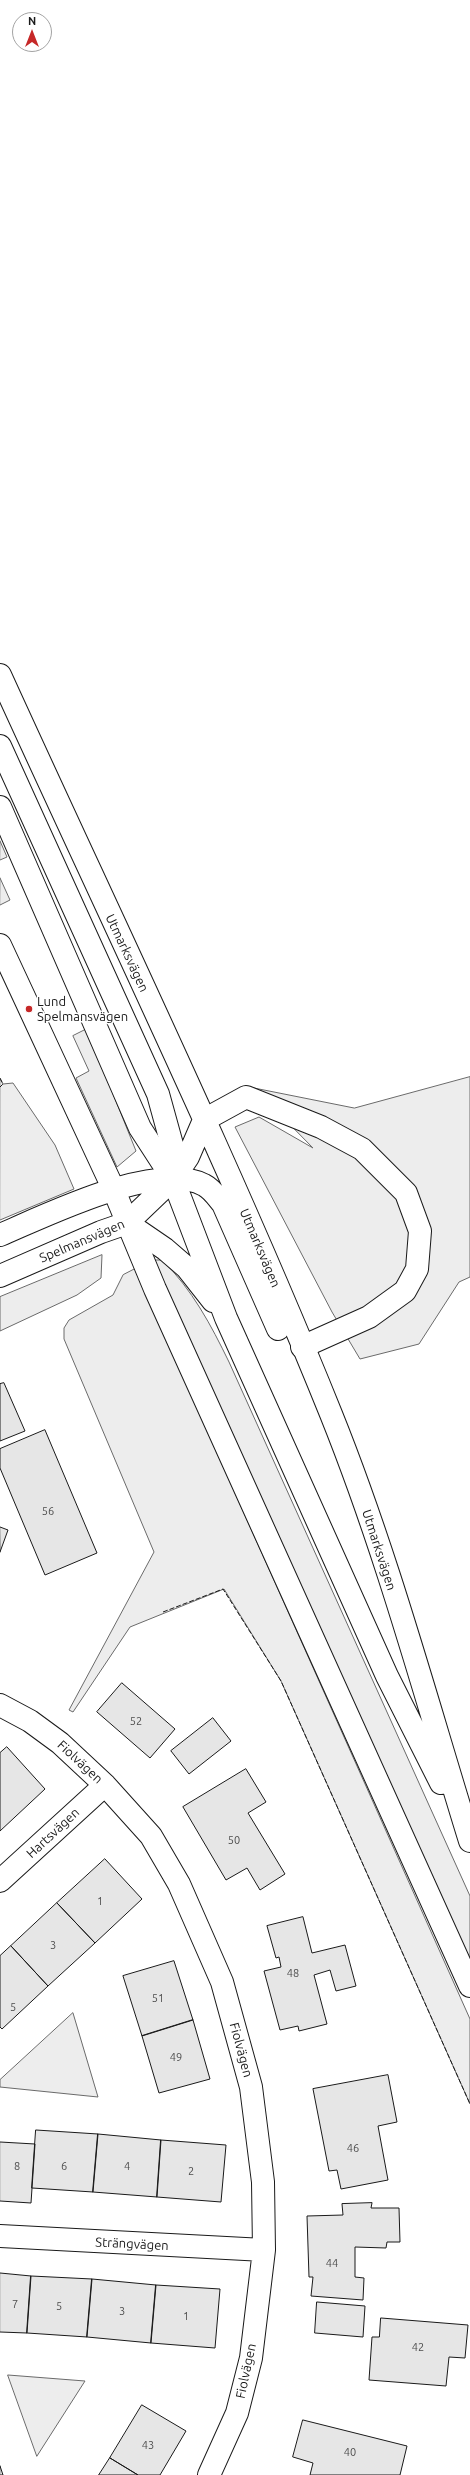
<!DOCTYPE html>
<meta charset="utf-8">
<style>
body{margin:0}
#map{position:relative;width:470px;height:2475px;overflow:hidden;background:#fff;font-family:Ubuntu,sans-serif}
canvas{display:block}
.north{position:absolute;left:12px;top:12px;width:40px;height:40px;box-sizing:border-box;background:#fff;border:1px solid #a3a3a3;border-radius:50%;rotate:0deg;font-size:11px;font-weight:700;line-height:16px;text-align:center;color:#1a1a1a}
.north::after{content:'';display:block;margin:auto;width:14px;height:18px;background:#c62828;clip-path:polygon(50% 0,100% 100%,50% 72%,0 100%)}
</style>
<div id="map">
<canvas width="470" height="2475"></canvas>
<div class="north">N</div>
</div>
<script>
const ctx = document.querySelector('canvas').getContext('2d');
ctx.lineJoin = 'round';
function paint(path, color) { ctx.fillStyle = color; ctx.fill(path, 'evenodd'); }
function trace(path, color, width, dash) { ctx.strokeStyle = color; ctx.lineWidth = width; ctx.lineCap = dash ? 'butt' : 'round'; ctx.setLineDash(dash || []); ctx.stroke(path); }
function drawText(font, color, halo, rows, align = 'center') {
  ctx.font = font + ' Ubuntu,sans-serif'; ctx.lineWidth = 3; ctx.setLineDash([]); ctx.textBaseline = 'middle'; ctx.strokeStyle = halo; ctx.fillStyle = color; for (const [text, x, y, turn = 0] of rows) {
    ctx.save(); ctx.translate(x, y); ctx.rotate((+turn || 0) * Math.PI / 180); ctx.textAlign = isNaN(turn) ? turn : align; if (halo) ctx.strokeText(text, 0, 0); ctx.fillText(text, 0, 0); ctx.restore();
  }
}
const green = new Path2D(`
 M 0,841 L 7,857 L 0,860 Z
 M 0,878 L 10,900 L 0,905 Z
 M 87,1029 L 136,1151 L 117,1167 L 76,1078 L 89,1071 L 73,1036 Z
 M 470,1077 L 470,1277 L 459,1282 L 419,1344 L 360,1359 L 332,1312 L 235,1127 L 259,1117 L 313,1148 L 254,1088 L 354,1108 Z
 M 0,1079 L 3,1084 L 13,1083 L 55,1145 L 74,1189 L 0,1220 Z
 M 102,1255 L 101,1278 L 77,1295 L 0,1331 L 0,1297 Z
 M 154,1260 L 162,1260 C 192,1289 211,1325 229,1362 L 470,1896 L 470,1960 Z
 M 135,1269 L 470,2019 L 470,2104 L 281,1681 L 224,1589 L 130,1627 L 73,1712 L 69,1710 L 154,1552 L 64,1339 L 64,1328 L 69,1320 L 113,1295 L 123,1275 Z
 M 73,2013 L 98,2097 L 0,2087 L 0,2080 Z
 M 8,2375 L 85,2381 L 37,2456 Z`);
paint(green, '#ededed');
trace(green, '#6a6a6a', 1);
const building = new Path2D(`
 M 4,1383 L 25,1431 L 0,1441 L 0,1384 Z
 M 45,1430 L 97,1553 L 45,1575 L 0,1468 L 0,1449 Z
 M 0,1527 L 8,1530 L 0,1552 Z
 M 122,1683 L 175,1729 L 150,1758 L 97,1712 Z
 M 213,1718 L 231,1741 L 189,1774 L 171,1751 Z
 M 7,1747 L 45,1789 L 0,1831 L 0,1753 Z
 M 246,1769 L 266,1802 L 248,1813 L 285,1874 L 260,1890 L 247,1868 L 226,1880 L 183,1807 Z
 M 105,1859 L 142,1899 L 95,1943 L 57,1903 Z
 M 57,1903 L 95,1943 L 48,1986 L 11,1946 Z
 M 303,1917 L 312,1953 L 345,1945 L 356,1986 L 336,1991 L 330,1970 L 314,1975 L 327,2024 L 299,2031 L 298,2026 L 280,2030 L 264,1971 L 281,1967 L 279,1957 L 276,1958 L 267,1926 Z
 M 11,1946 L 48,1986 L 2,2029 L 0,2027 L 0,1956 Z
 M 174,1961 L 193,2020 L 142,2036 L 123,1976 Z
 M 193,2020 L 210,2079 L 159,2093 L 142,2036 Z
 M 388,2075 L 397,2122 L 378,2126 L 388,2180 L 341,2189 L 337,2170 L 329,2171 L 313,2089 Z
 M 36,2130 L 98,2134 L 93,2192 L 32,2188 Z
 M 98,2134 L 161,2140 L 157,2197 L 93,2192 Z
 M 161,2140 L 226,2145 L 221,2202 L 157,2197 Z
 M 0,2142 L 35,2144 L 31,2203 L 0,2201 Z
 M 372,2203 L 371,2208 L 399,2208 L 400,2242 L 387,2242 L 386,2248 L 355,2247 L 355,2277 L 364,2278 L 363,2300 L 311,2296 L 313,2277 L 309,2277 L 307,2216 L 343,2215 L 342,2204 Z
 M 0,2273 L 31,2276 L 27,2333 L 0,2332 Z
 M 31,2276 L 92,2279 L 87,2337 L 27,2333 Z
 M 92,2279 L 156,2285 L 151,2343 L 87,2337 Z
 M 156,2285 L 220,2289 L 215,2348 L 151,2343 Z
 M 317,2302 L 365,2306 L 363,2337 L 315,2333 Z
 M 381,2318 L 468,2325 L 465,2358 L 449,2357 L 446,2386 L 369,2380 L 372,2337 L 379,2337 Z
 M 142,2405 L 186,2431 L 160,2475 L 138,2475 L 110,2458 Z
 M 303,2420 L 407,2446 L 400,2475 L 310,2475 L 313,2463 L 293,2457 Z
 M 110,2458 L 138,2475 L 99,2475 Z
 M 0,2466 L 3,2475 L 0,2475 Z`);
paint(building, '#e6e6e6');
trace(building, '#1a1a1a', 1);
const minor = new Path2D(`
 M 0,807 L 140,1128 L 173,1179
 M 0,945 L 113,1188 L 155,1289 L 470,1986
 M 204,1120 L 246,1097 L 321,1127 L 362,1149 L 406,1193 L 420,1231 L 417,1269 L 405,1291 L 369,1317 L 302,1347
 M 0,1705 L 30,1721 L 60,1743 L 105,1785 L 151,1836 L 179,1884 L 222,1982 L 251,2087 L 263,2182 L 264,2250 L 251,2358 L 237,2413 L 209,2475
 M 0,1881 L 105,1785
 M 0,2236 L 264,2250`);
const major = new Path2D(`
 M 0,675 C 112,921 230,1164 331,1414 C 387,1553 426,1699 470,1841
 M 0,746 L 158,1094 L 174,1152 L 173,1179 L 226,1318 L 387,1676 L 441,1783
 M 127,1223 L 165,1249 L 187,1268 L 213,1301
 M 0,1235 C 45,1216 157,1160 204,1185 C 212,1189 217,1197 223,1204 L 278,1329
 M 0,1276 L 101,1232 L 127,1223 L 173,1179 L 188,1157 L 204,1120`);
trace(minor, '#1a1a1a', 24);
trace(major, '#1a1a1a', 24);
trace(minor, '#fff', 22);
trace(major, '#fff', 22);
trace(new Path2D(`
 M 0,1078 L 3,1084 L 0,1087
 M 163,1612 L 223,1589 L 281,1681 L 470,2104`), '#1a1a1a', 1, [5, 2]);
for (const [x, y, r, color] of [
 [29,1009,4,"#c62828"]
]) { const dot = new Path2D(); dot.arc(x, y, r, 0, 2 * Math.PI); ctx.fillStyle = color; ctx.fill(dot); trace(dot, '#fff', 1.5); }
drawText('11px', '#4d4d4d', null, [
 ["56",48,1511],
 ["52",136,1721],
 ["50",234,1840],
 ["1",100,1901],
 ["3",53,1945],
 ["48",293,1973],
 ["51",158,1998],
 ["5",13,2007],
 ["49",176,2057],
 ["46",353,2148],
 ["8",17,2166],
 ["6",64,2166],
 ["4",127,2166],
 ["2",191,2171],
 ["44",332,2263],
 ["7",15,2304],
 ["5",59,2306],
 ["3",122,2311],
 ["1",186,2316],
 ["42",418,2347],
 ["43",148,2445],
 ["40",350,2452]
]);
drawText('13px', '#1a1a1a', '#fff', [
 ["Utmarksvägen",127,953,65],
 ["Spelmansvägen",82,1241,-23],
 ["Utmarksvägen",260,1248,67],
 ["Utmarksvägen",379,1550,72],
 ["Fiolvägen",80,1762,43],
 ["Hartsvägen",53,1833,-43],
 ["Fiolvägen",241,2050,75],
 ["Strängvägen",132,2244,3],
 ["Fiolvägen",246,2371,-78]
]);
drawText('13px', '#1a1a1a', '#fff', [
 ["Lund",37,1002],
 ["Spelmansvägen",37,1017]
], 'left');
</script>
